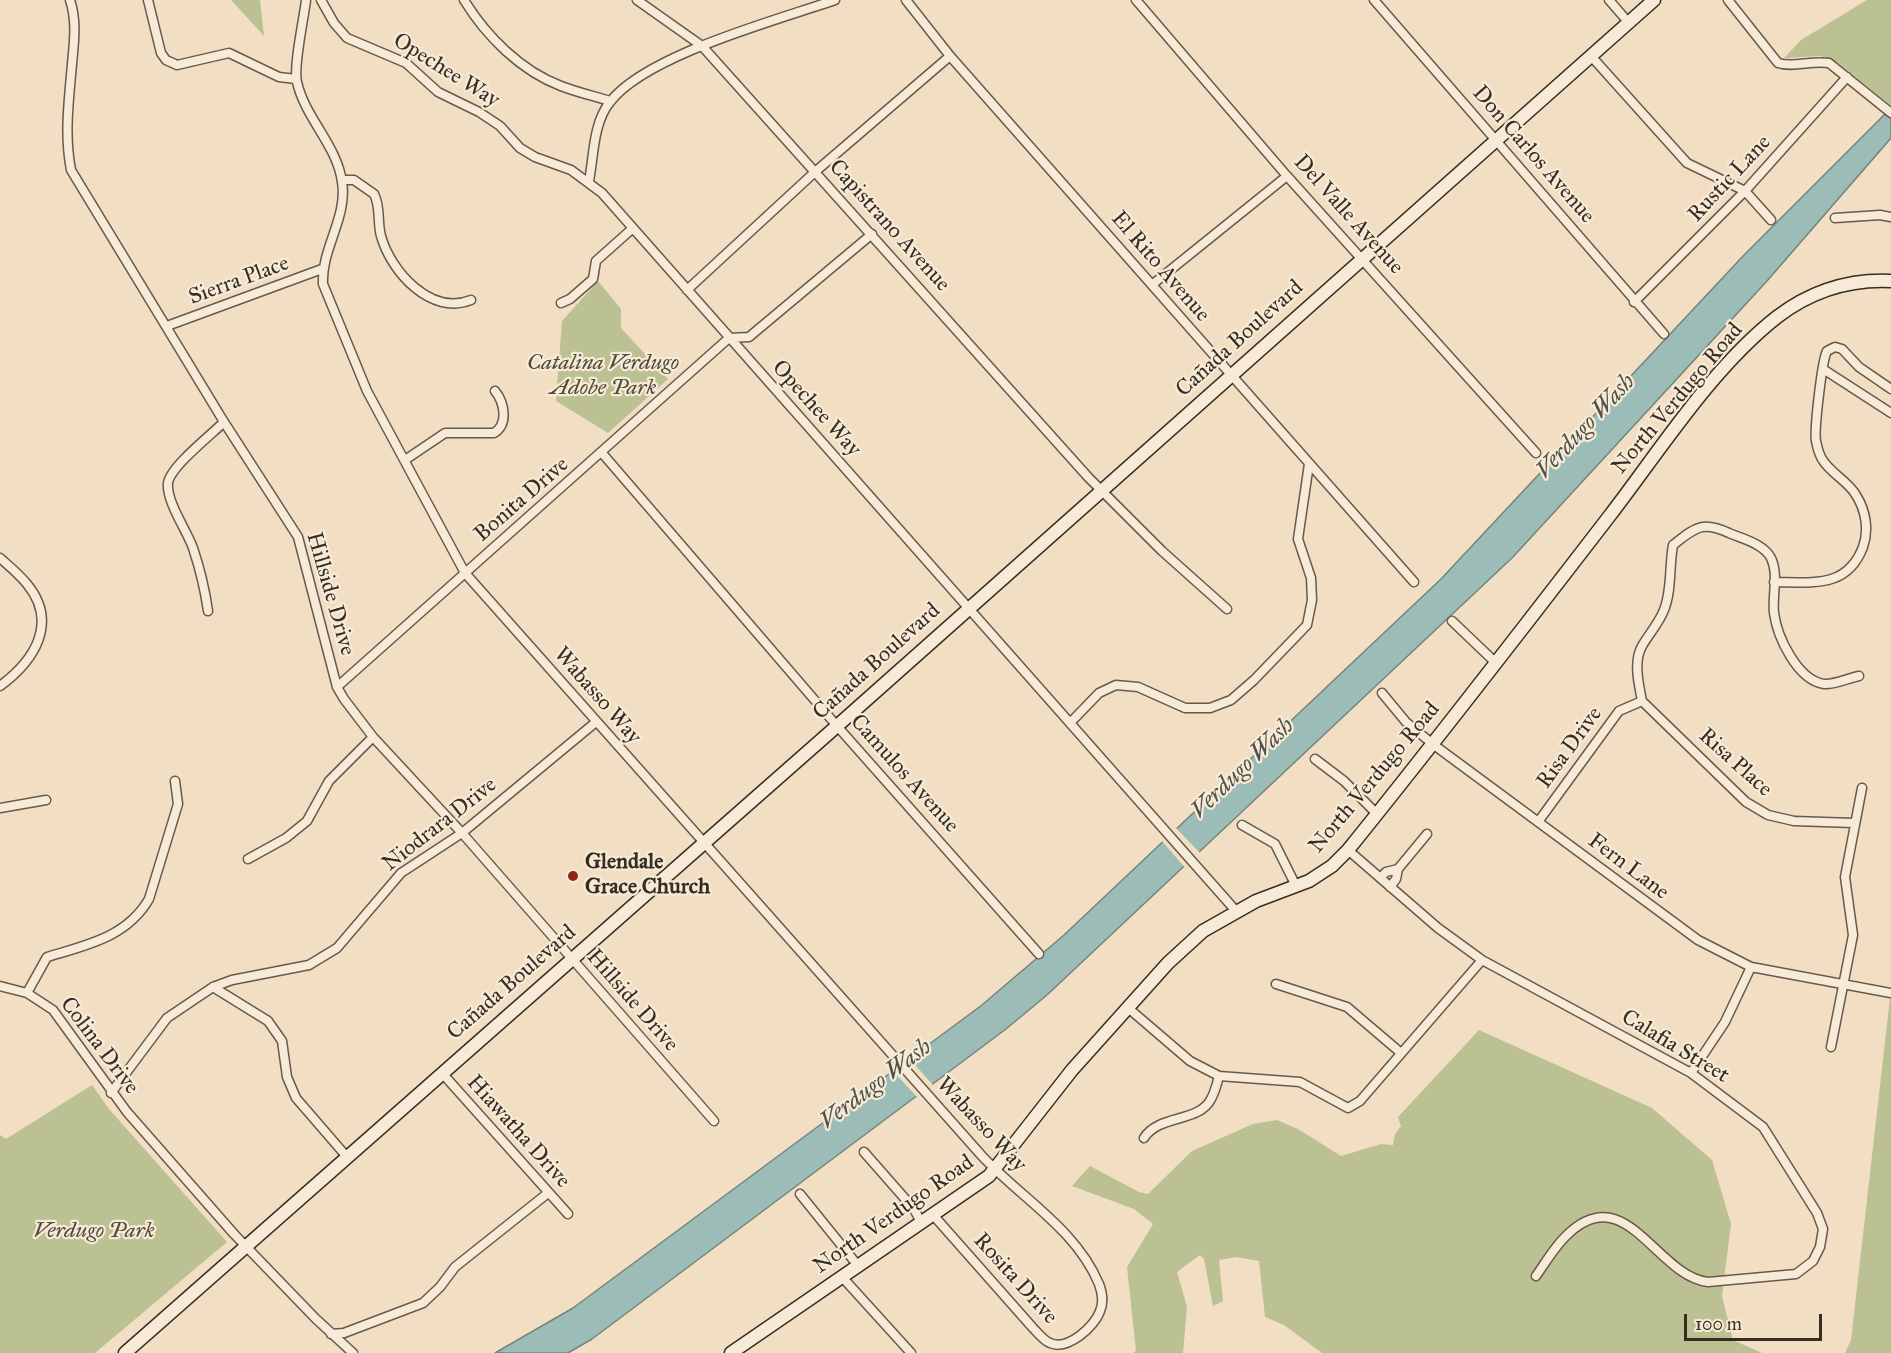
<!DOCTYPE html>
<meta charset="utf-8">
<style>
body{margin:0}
#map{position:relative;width:1891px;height:1353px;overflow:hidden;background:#f2dec2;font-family:"IM FELL Great Primer",serif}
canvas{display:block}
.scale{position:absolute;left:1684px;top:1314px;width:138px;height:27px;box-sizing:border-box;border:3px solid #372e23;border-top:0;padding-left:8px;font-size:18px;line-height:21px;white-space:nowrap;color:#372e23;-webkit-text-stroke:4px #f7ead7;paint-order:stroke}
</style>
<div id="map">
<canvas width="1891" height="1353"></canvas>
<div class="scale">100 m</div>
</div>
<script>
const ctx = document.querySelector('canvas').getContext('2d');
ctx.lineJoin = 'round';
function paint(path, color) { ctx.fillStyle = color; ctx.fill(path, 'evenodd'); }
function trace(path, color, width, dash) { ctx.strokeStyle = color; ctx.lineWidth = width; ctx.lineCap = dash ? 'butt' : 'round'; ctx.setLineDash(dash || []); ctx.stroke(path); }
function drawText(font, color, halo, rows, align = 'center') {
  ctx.font = font + ' "IM FELL Great Primer",serif'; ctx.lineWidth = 4.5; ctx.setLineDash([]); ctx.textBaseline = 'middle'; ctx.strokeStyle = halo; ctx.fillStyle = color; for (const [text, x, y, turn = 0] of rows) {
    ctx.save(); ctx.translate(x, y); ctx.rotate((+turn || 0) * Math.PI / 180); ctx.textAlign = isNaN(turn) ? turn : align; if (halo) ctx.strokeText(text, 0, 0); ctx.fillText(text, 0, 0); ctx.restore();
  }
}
paint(new Path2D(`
 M 231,0 L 260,0 L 264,36 Z
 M 1867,0 L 1891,0 L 1891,106 L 1837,62 L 1821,56 L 1784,58 L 1801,40 Z
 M 598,281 L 621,309 L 621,328 L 668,379 L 608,433 L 556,401 L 562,321 Z
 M 1891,989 L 1891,1353 L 1845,1353 L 1851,1340 Z
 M 1479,1030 L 1652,1108 L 1712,1160 L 1731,1224 L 1722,1296 L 1733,1340 L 1762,1353 L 1322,1353 L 1284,1325 L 1265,1317 L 1259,1261 L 1237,1257 L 1219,1260 L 1223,1301 L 1213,1306 L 1204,1259 L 1200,1255 L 1177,1272 L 1187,1307 L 1183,1353 L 1133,1353 L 1136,1351 L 1127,1267 L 1153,1224 L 1134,1209 L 1072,1186 L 1090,1166 L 1139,1192 L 1148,1194 L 1192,1151 L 1253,1124 L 1277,1120 L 1298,1129 L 1341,1156 L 1381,1144 L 1393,1145 L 1395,1134 L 1401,1126 L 1398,1117 Z
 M 92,1085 L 109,1109 L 227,1242 L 95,1353 L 0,1353 L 0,1135 L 6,1139 Z`), '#bbc193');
const water = new Path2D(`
 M 1891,108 L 1891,138 L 1767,281 L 1512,558 L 1047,995 L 1006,1029 L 592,1339 L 568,1353 L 495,1353 L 573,1308 L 982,1005 L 1064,935 L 1441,579 L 1744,255 Z`);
paint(water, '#9cbcb7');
trace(water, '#74837c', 1.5);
paint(new Path2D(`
 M 1175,827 L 1202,855 L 1187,870 L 1161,840 Z
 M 907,1056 L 933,1085 L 917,1097 L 890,1068 Z`), '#f2dec2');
const minor = new Path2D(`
 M 70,0 C 77,21 74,42 72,64 C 69,100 64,134 71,170 L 224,422 L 298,537 L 337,687 L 344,699 L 373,737 L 462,833 L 714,1121
 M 148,0 L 161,53 L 166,60 L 177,65 L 229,53 L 279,77 L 296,79
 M 306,0 C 304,18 293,67 297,82 C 305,118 337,145 342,182 C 348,217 321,249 323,284 L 367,391 L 465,573 L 982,1156 C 1021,1198 1076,1229 1099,1284 C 1102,1292 1104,1302 1100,1311 C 1095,1326 1068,1351 1050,1343 C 1044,1341 1038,1333 1033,1328 L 934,1216
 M 321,0 L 334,23 L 347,38 L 406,63 L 438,92 L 479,112 L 500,126 L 520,148 L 535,157 L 571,170 L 602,193 L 1236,911
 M 464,0 C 486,36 521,71 561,86 C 576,92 594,96 610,101
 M 637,0 L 702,46 L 1088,477 L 1162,551 L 1227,609
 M 906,0 L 950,56 L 1414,582
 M 1136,0 L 1287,176 L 1536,453
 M 1374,0 L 1664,334
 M 1609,0 L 1629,23
 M 1728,0 L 1778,63 C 1794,68 1811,60 1829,63 L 1891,113
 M 1591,56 L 1687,163 L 1745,191 L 1771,220
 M 342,180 L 354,180 L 374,194 C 381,207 377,222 381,236 C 391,272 431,316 471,300
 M 589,181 C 594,155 593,123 610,102 C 646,55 777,20 835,0
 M 1835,218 L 1880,215 L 1891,217
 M 1153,284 L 1287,176
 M 687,290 L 816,171 L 950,56
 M 1634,302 L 1745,191 L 1847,77
 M 561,303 L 570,299 L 593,279 L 596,261 L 633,228
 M 167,326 L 322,269
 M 1823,369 L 1891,413
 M 602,453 L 837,726 L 1039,954
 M 405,460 L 445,433 L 494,433 C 509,424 504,402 495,391
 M 0,558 C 9,566 19,574 27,584 C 59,623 34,661 0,686
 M 1774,582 C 1812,582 1847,589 1863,547 C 1869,530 1866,511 1856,495 C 1848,481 1830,473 1822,459 C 1819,454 1817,446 1816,441 C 1814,430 1822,360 1827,351 L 1835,347 L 1842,349 L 1859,367 L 1891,389
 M 208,611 C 205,590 200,569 193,548 C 187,531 166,501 168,483 C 170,467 211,435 224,422
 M 1452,621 L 1496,663
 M 337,687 L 729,338 L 749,337 L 872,234
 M 1382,693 L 1406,722 L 1434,745 L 1698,940 L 1751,967 L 1891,993
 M 1642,701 C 1639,685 1633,662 1642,646 C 1649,634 1659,623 1664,610 C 1672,590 1669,567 1673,545 C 1695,528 1702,520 1729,533 C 1743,539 1764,544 1771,558 C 1779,575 1772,595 1774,613 C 1777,636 1797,680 1824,684 C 1834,685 1849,678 1859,676
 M 1642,701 L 1746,802 L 1768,815 L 1794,821 L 1854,823
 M 1070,723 L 1099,693 L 1116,685 L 1138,687 L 1185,708 L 1210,708 L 1231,700 L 1254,680 L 1307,625 L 1312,600 L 1311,578 L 1298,539 L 1309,464
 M 1315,759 L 1344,781 L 1377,814
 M 0,808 L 46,800
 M 1538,822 L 1619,711 L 1642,701
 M 1242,825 L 1275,844 L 1296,886
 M 1348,850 L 1438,928 L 1482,960 L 1691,1073 L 1763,1127 L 1817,1213 L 1823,1229 L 1820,1247 L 1813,1261 L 1796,1274 L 1708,1282 C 1656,1276 1626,1178 1567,1235 C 1555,1246 1546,1262 1536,1276
 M 248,859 L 286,838 L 307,821 L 329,781 L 373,737
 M 1380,878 L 1386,872 L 1398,869 L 1427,834
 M 1390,887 L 1396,879 L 1398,869
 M 1276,984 L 1347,1007 L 1401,1053
 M 0,986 L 27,993 L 53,1010 L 127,1112 L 234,1234 L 316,1319 L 353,1353
 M 213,987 L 268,1021 L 282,1041 L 287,1077 L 296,1098 L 347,1157
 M 27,993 L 47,957 C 87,945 127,937 149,899 L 178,804 L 175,781
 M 1127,1007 L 1190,1061 L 1219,1076 L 1300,1082 L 1348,1108 L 1360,1101 L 1482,960
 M 1831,1047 L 1853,935 L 1845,877 L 1862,788
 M 442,1073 L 568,1214
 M 1691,1073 L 1725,1022 L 1751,967
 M 111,1093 L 167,1018 L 213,987 L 232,980 L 309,965 L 337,948 L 401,873 L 462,833 L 596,722
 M 1144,1138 C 1159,1114 1199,1123 1211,1099 C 1215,1092 1217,1084 1219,1076
 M 864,1152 L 914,1209 L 922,1224
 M 800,1194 L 859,1267
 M 843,1278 L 911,1353
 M 331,1334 L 344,1333 L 423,1303 L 440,1287 L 455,1267 L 548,1193`);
const secondary = new Path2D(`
 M 125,1353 L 837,726 L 1654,0
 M 731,1353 L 989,1176 L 1072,1070 L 1168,963 L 1203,931 L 1256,901 L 1309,881 L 1332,866 L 1348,850 C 1437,740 1524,627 1611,514 C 1661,449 1712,368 1777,317 C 1811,291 1848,279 1891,281`);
trace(minor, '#665a4b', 11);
trace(secondary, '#372e23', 15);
trace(minor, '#f7ead7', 8);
trace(secondary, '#f7ead7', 12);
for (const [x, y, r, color] of [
 [573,876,6,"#8f2418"]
]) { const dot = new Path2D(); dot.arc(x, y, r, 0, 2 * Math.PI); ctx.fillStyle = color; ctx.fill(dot); trace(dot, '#f7ead7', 2); }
drawText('22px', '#372e23', '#f7ead7', [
 ["Opechee Way",446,71,32],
 ["Don Carlos Avenue",1533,155,49],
 ["Rustic Lane",1730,179,-47],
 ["Del Valle Avenue",1348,215,48],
 ["Capistrano Avenue",889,226,48],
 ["El Rito Avenue",1160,267,49],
 ["Sierra Place",239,281,-20],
 ["Cañada Boulevard",1240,339,-42],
 ["North Verdugo Road",1678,399,-50],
 ["Opechee Way",816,409,48],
 ["Bonita Drive",522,500,-41],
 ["Hillside Drive",330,594,74],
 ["Cañada Boulevard",877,662,-42],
 ["Wabasso Way",597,696,49],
 ["Risa Drive",1570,748,-54],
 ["Risa Place",1735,763,42],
 ["Camulos Avenue",904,774,48],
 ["North Verdugo Road",1375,778,-50],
 ["Niodrara Drive",440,825,-38],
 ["Fern Lane",1628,867,37],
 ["Cañada Boulevard",512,983,-41],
 ["Hillside Drive",632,1001,49],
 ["Colina Drive",99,1046,53],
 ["Calafia Street",1675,1047,31],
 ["Wabasso Way",981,1125,47],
 ["Hiawatha Drive",518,1132,48],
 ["North Verdugo Road",894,1215,-35],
 ["Rosita Drive",1015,1279,48]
]);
drawText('italic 22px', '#514b39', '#f7ead7', [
 ["Catalina Verdugo",603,364],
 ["Adobe Park",603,389],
 ["Verdugo Park",94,1232]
]);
drawText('bold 22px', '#372e23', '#f7ead7', [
 ["Glendale",585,863],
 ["Grace Church",585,888]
], 'left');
drawText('italic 24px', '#505248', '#f7ead7', [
 ["Verdugo Wash",1586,427,-47],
 ["Verdugo Wash",1243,769,-44],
 ["Verdugo Wash",876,1085,-37]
]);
</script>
